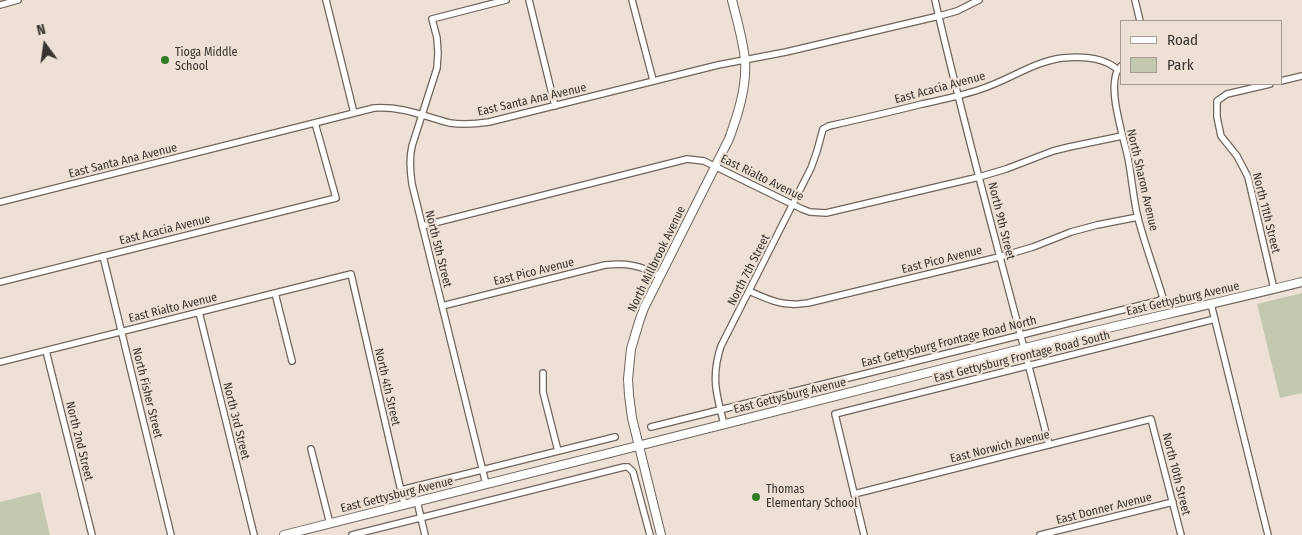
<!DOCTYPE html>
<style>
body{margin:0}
#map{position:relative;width:1302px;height:535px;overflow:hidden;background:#ede1d6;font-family:"Fira Sans Condensed",sans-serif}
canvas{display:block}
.legend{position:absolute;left:1120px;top:20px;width:162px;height:65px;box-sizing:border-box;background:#ede1d6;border:1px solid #a59c94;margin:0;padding:6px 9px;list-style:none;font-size:15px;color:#393430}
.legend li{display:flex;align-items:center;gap:10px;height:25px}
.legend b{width:25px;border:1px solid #a59c94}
.north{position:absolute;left:20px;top:20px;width:50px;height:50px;-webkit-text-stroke:4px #ede1d6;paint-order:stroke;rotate:346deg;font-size:14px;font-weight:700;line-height:20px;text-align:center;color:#393430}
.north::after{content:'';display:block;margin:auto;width:18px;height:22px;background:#393430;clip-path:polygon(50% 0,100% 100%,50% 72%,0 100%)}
</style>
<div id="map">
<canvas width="1302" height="535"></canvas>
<ul class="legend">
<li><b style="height:6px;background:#fff"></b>Road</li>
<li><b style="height:14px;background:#c3c9ae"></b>Park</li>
</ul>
<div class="north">N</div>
</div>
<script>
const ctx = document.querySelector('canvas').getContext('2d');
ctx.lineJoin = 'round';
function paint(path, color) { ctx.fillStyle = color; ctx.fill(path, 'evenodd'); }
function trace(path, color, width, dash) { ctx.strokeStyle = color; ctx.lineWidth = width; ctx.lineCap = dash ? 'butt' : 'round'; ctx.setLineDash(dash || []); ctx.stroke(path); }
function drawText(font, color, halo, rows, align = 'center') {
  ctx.font = font + ' "Fira Sans Condensed",sans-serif'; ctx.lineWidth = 4.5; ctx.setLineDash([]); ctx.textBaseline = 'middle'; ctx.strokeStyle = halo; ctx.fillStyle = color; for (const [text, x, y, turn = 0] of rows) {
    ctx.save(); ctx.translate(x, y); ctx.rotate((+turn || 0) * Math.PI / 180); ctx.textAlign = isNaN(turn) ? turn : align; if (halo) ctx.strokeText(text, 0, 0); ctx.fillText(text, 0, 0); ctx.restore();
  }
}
paint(new Path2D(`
 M 1302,293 L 1302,393 L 1280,398 L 1257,304 Z
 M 40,492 L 50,535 L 0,535 L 0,502 Z`), '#c3c9ae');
const street = new Path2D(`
 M 326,0 L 354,113
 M 529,0 L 555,106
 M 632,0 L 653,80
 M 935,0 C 969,149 1012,297 1049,445
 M 1135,0 L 1140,21
 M 0,5 L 18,0
 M 1281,81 L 1302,76
 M 1270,84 L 1227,94 L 1217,101 L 1217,117 L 1221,136 L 1237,156 L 1248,177 L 1274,289
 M 0,202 L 374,108 C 402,106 423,116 450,123 C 463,125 476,124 489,122 L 718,65 L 786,52 L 939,16 L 957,11 L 979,0
 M 422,226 L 687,159 L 704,161 L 802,209 L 810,212 L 826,213 L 979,177 L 1006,169 L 1053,151 L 1069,147 L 1122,136
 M 103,256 L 171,535
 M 0,282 L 336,198 L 315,123
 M 749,291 C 763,297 777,304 792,304 C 797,305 803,303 808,303 L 999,257 L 1033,247 L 1071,232 L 1097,225 L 1138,217
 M 275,293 L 292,361
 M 1211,304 L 1268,535
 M 442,306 L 605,265 C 627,263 640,265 660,276
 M 199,312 L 254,535
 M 46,351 L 92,535
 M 0,362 L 351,274 L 404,504
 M 543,373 L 543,392 L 558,451
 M 724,424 C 716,394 711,376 721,346 L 811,168 L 817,151 L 823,129 L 829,126 C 860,119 891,112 922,104 C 941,100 961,96 981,89 C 1009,80 1033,62 1062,58 C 1081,56 1103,57 1117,69
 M 651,427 L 1158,301 L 1163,298 C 1155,271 1145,245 1138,218 C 1133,198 1132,178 1128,158 C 1124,138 1104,80 1121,66
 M 311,449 L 330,524
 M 486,484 L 412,184 C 410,171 409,159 412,146 L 437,68 L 438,53 L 437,38 L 432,19 L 506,0
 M 401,490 L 615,437
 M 854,494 L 1151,419 L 1181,535
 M 417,501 L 425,535
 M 352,535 L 624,467 L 628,467 L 633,472 L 650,535
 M 864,535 L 835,414 L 1215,319
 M 1040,535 L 1173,502`);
const secondary = new Path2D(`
 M 284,535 C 531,474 778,410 1025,348 C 1117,325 1210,305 1302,282
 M 661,535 L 632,418 L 629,395 L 628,379 L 631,349 L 639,322 L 644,308 L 729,139 C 738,114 747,87 745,60 C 743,40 737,20 732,0`);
trace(street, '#6f645b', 8);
trace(secondary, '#6f645b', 10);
trace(street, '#fff', 5.5);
trace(secondary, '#fff', 8);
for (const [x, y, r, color] of [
 [165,60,5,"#2f7c25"],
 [756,497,5,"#2f7c25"]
]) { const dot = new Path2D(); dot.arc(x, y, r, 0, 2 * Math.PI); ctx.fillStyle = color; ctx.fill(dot); trace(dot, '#ede1d6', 2); }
drawText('12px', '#393430', '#ede1d6', [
 ["Tioga Middle",175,53],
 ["School",175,67],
 ["Thomas",766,490],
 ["Elementary School",766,504]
], 'left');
drawText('12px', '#393430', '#ede1d6', [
 ["East Acacia Avenue",940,88,-15],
 ["East Santa Ana Avenue",532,100,-13],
 ["East Santa Ana Avenue",123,161,-14],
 ["East Rialto Avenue",762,178,26],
 ["North Sharon Avenue",1142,180,77],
 ["North 11th Street",1266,213,76],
 ["North 9th Street",1001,221,76],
 ["East Acacia Avenue",165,230,-14],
 ["North 5th Street",438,249,76],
 ["North Millbrook Avenue",657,259,-64],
 ["East Pico Avenue",942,260,-14],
 ["North 7th Street",749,270,-63],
 ["East Pico Avenue",534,272,-14],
 ["East Gettysburg Avenue",1183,299,-13],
 ["East Rialto Avenue",173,308,-14],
 ["East Gettysburg Frontage Road North",949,342,-14],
 ["East Gettysburg Frontage Road South",1022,357,-14],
 ["North 4th Street",387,387,77],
 ["North Fisher Street",147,393,76],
 ["East Gettysburg Avenue",790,396,-14],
 ["North 3rd Street",236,421,76],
 ["North 2nd Street",79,441,76],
 ["East Norwich Avenue",1000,447,-14],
 ["North 10th Street",1176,474,76],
 ["East Gettysburg Avenue",397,495,-14],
 ["East Donner Avenue",1104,509,-14]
]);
</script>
